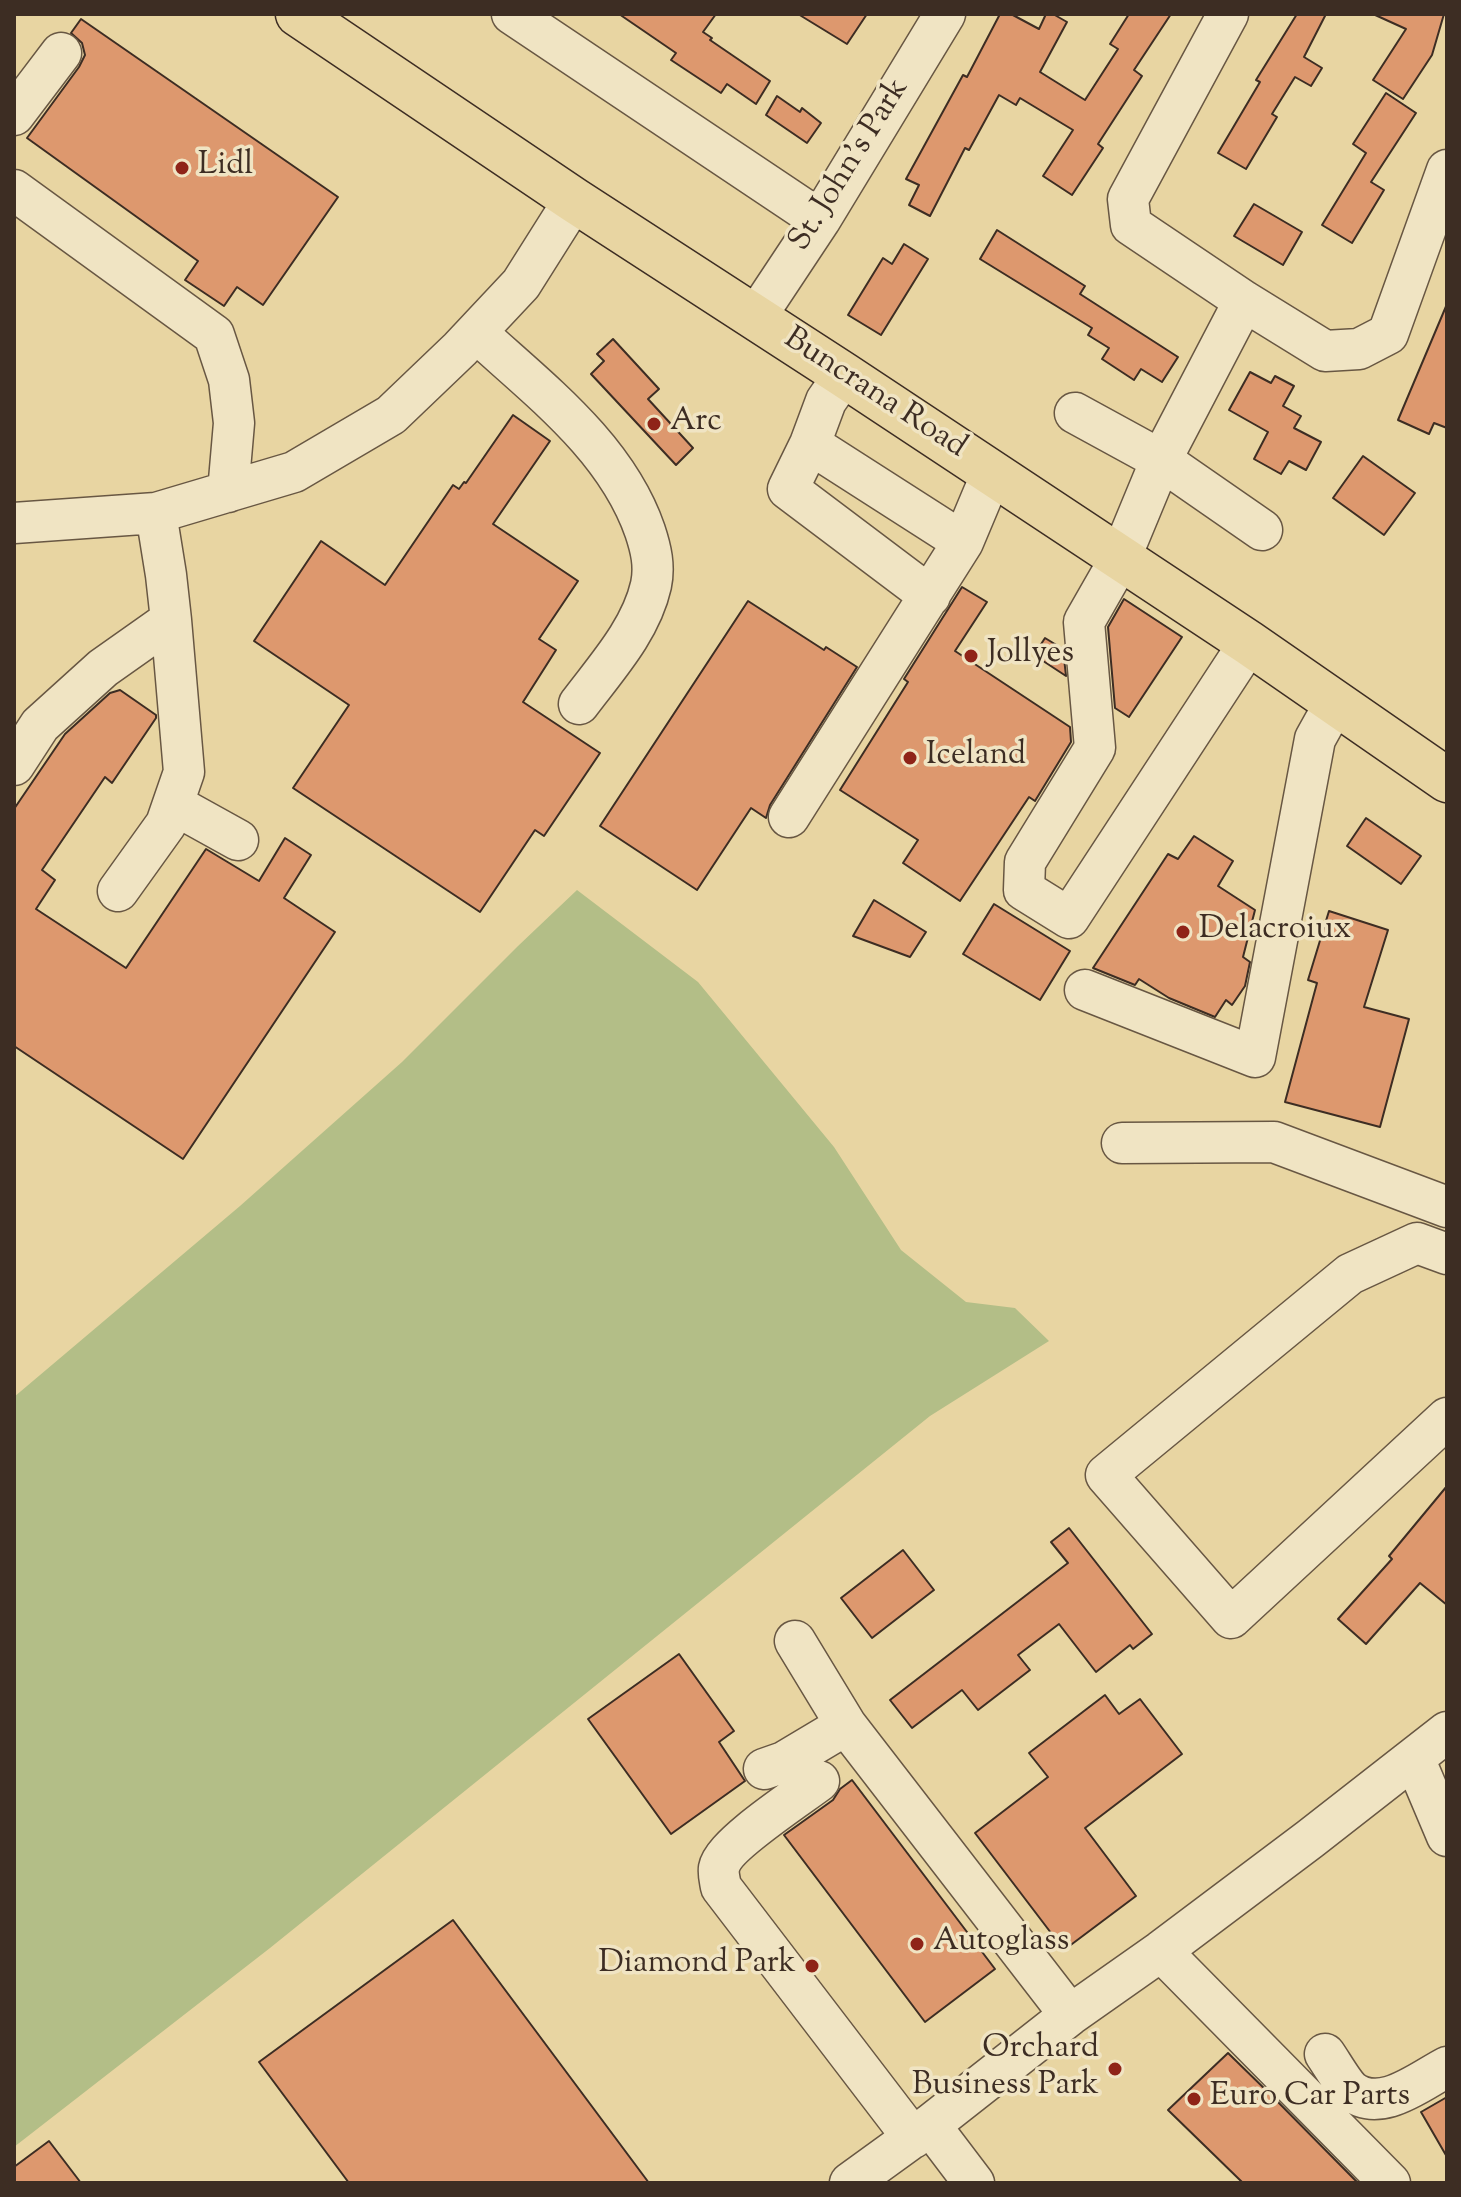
<!DOCTYPE html>
<style>
body{margin:0}
#map{position:relative;width:1461px;height:2197px;overflow:hidden;background:#e8d5a2;font-family:"Sorts Mill Goudy",serif}
canvas{display:block}
.frame{position:absolute;inset:0;border:16px solid #3d2d23;pointer-events:none}
</style>
<div id="map">
<canvas width="1461" height="2197"></canvas>
<div class="frame"></div>
</div>
<script>
const ctx = document.querySelector('canvas').getContext('2d');
ctx.lineJoin = 'round';
function paint(path, color) { ctx.fillStyle = color; ctx.fill(path, 'evenodd'); }
function trace(path, color, width, dash) { ctx.strokeStyle = color; ctx.lineWidth = width; ctx.lineCap = dash ? 'butt' : 'round'; ctx.setLineDash(dash || []); ctx.stroke(path); }
function drawText(font, color, halo, rows, align = 'center') {
  ctx.font = font + ' "Sorts Mill Goudy",serif'; ctx.lineWidth = 7; ctx.setLineDash([]); ctx.textBaseline = 'middle'; ctx.strokeStyle = halo; ctx.fillStyle = color; for (const [text, x, y, turn = 0] of rows) {
    ctx.save(); ctx.translate(x, y); ctx.rotate((+turn || 0) * Math.PI / 180); ctx.textAlign = isNaN(turn) ? turn : align; if (halo) ctx.strokeText(text, 0, 0); ctx.fillText(text, 0, 0); ctx.restore();
  }
}
paint(new Path2D(`
 M 577,890 L 698,982 L 834,1147 L 901,1250 L 966,1302 L 1015,1308 L 1049,1341 L 930,1416 L 270,1948 L 14,2147 L 14,1397 L 240,1206 L 402,1062 L 518,946 Z`), '#b3be87');
const building = new Path2D(`
 M 619,14 L 716,14 L 703,32 L 712,38 L 710,40 L 770,81 L 756,104 L 727,84 L 721,93 L 671,60 L 676,53 Z
 M 798,14 L 867,14 L 847,44 Z
 M 1000,14 L 1011,14 L 1039,29 L 1046,14 L 1053,14 L 1067,22 L 1040,72 L 1085,100 L 1118,49 L 1110,44 L 1129,14 L 1171,14 L 1134,70 L 1142,76 L 1098,144 L 1103,148 L 1072,195 L 1043,176 L 1073,130 L 1020,98 L 1016,105 L 999,95 L 969,150 L 965,148 L 930,216 L 909,205 L 919,185 L 906,179 L 963,75 L 967,77 Z
 M 1297,14 L 1326,14 L 1304,57 L 1322,68 L 1311,86 L 1295,77 L 1272,114 L 1277,117 L 1246,169 L 1218,153 L 1260,82 L 1256,80 Z
 M 1373,14 L 1444,14 L 1432,55 L 1403,99 L 1373,80 L 1406,29 Z
 M 81,19 L 338,197 L 263,305 L 237,287 L 224,306 L 185,280 L 198,261 L 27,138 L 79,67 L 85,55 L 82,43 L 71,33 Z
 M 1386,93 L 1416,113 L 1371,182 L 1384,190 L 1352,243 L 1322,225 L 1366,153 L 1353,144 Z
 M 777,96 L 800,112 L 802,108 L 821,123 L 807,143 L 766,115 Z
 M 1254,204 L 1302,232 L 1283,265 L 1234,236 Z
 M 997,230 L 1085,286 L 1080,294 L 1178,357 L 1162,382 L 1141,369 L 1134,380 L 1102,359 L 1109,348 L 1088,335 L 1092,328 L 980,259 Z
 M 904,244 L 928,259 L 881,335 L 848,315 L 883,258 L 892,264 Z
 M 1447,304 L 1447,428 L 1434,423 L 1429,434 L 1398,420 Z
 M 613,339 L 659,389 L 648,399 L 693,448 L 676,465 L 591,374 L 604,361 L 597,354 Z
 M 1250,372 L 1271,383 L 1275,376 L 1294,386 L 1283,406 L 1301,416 L 1294,428 L 1321,442 L 1306,470 L 1289,461 L 1281,474 L 1254,459 L 1268,432 L 1229,410 Z
 M 513,415 L 550,441 L 493,524 L 578,581 L 539,639 L 556,650 L 523,702 L 600,753 L 544,836 L 535,830 L 480,912 L 293,788 L 349,705 L 254,641 L 321,541 L 385,585 L 453,485 L 459,489 L 464,482 L 466,483 Z
 M 1363,456 L 1415,493 L 1384,535 L 1333,498 Z
 M 962,587 L 987,602 L 955,651 L 1070,727 L 1071,742 L 1035,801 L 1029,797 L 960,901 L 903,863 L 918,840 L 840,790 L 908,682 L 904,679 Z
 M 1124,599 L 1182,637 L 1129,717 L 1115,708 L 1108,627 Z
 M 748,601 L 824,650 L 826,647 L 857,667 L 770,805 L 766,818 L 751,808 L 697,890 L 600,826 Z
 M 1045,638 L 1063,649 L 1066,676 L 1034,655 Z
 M 120,690 L 156,715 L 156,718 L 112,783 L 105,777 L 42,870 L 55,880 L 36,909 L 126,968 L 206,849 L 259,881 L 285,838 L 311,855 L 284,898 L 335,932 L 183,1159 L 14,1046 L 14,809 L 65,734 L 110,693 Z
 M 1366,818 L 1421,856 L 1401,884 L 1347,846 Z
 M 1194,836 L 1233,861 L 1218,886 L 1255,910 L 1243,957 L 1250,962 L 1245,986 L 1232,1005 L 1226,1000 L 1215,1017 L 1169,998 L 1139,979 L 1135,985 L 1093,968 L 1168,854 L 1178,859 Z
 M 874,900 L 926,932 L 910,957 L 853,936 Z
 M 994,904 L 1070,951 L 1040,1000 L 963,954 Z
 M 1329,911 L 1388,930 L 1364,1007 L 1409,1019 L 1380,1127 L 1285,1102 L 1317,983 L 1308,980 Z
 M 1447,1486 L 1447,1605 L 1420,1583 L 1366,1644 L 1338,1619 L 1392,1559 L 1389,1556 Z
 M 1069,1528 L 1152,1634 L 1133,1649 L 1130,1645 L 1096,1672 L 1059,1624 L 1018,1655 L 1030,1670 L 978,1710 L 962,1690 L 912,1728 L 890,1700 L 1068,1563 L 1051,1542 Z
 M 903,1550 L 934,1590 L 872,1638 L 841,1598 Z
 M 679,1654 L 734,1731 L 719,1742 L 745,1781 L 671,1834 L 588,1719 Z
 M 1105,1695 L 1119,1714 L 1140,1699 L 1182,1754 L 1085,1828 L 1136,1896 L 1064,1950 L 975,1833 L 1048,1777 L 1029,1753 Z
 M 852,1780 L 995,1969 L 925,2022 L 784,1835 L 833,1800 L 840,1789 Z
 M 453,1920 L 649,2183 L 349,2183 L 259,2062 Z
 M 1228,2053 L 1271,2095 L 1358,2183 L 1243,2183 L 1168,2110 Z
 M 1447,2097 L 1447,2157 L 1421,2112 Z
 M 49,2141 L 81,2183 L 14,2183 L 14,2167 Z`);
paint(building, '#dd986e');
trace(building, '#3d2d23', 2);
const minor = new Path2D(`
 M 512,14 L 820,220
 M 1228,14 L 1128,199 L 1131,225 L 1244,301 L 1325,351 L 1359,349 L 1388,334 L 1447,170
 M 14,115 L 61,53
 M 14,190 L 214,335 L 229,380 L 234,423 L 228,492
 M 1244,301 L 1161,460 L 1120,559 L 1084,622 L 1095,748 L 1025,862 L 1024,890 L 1069,918 L 1249,643
 M 755,318 L 820,220 L 945,14
 M 476,332 C 539,390 616,447 645,531 C 651,549 655,566 651,585 C 641,630 606,668 579,704
 M 844,375 L 826,401 L 810,444 L 788,489 L 930,596
 M 1075,413 L 1161,460 L 1262,530
 M 810,444 L 963,542
 M 14,523 L 156,513 L 294,472 L 391,415 L 460,349 L 521,284 L 574,200
 M 14,765 L 40,725 L 103,668 L 171,620 L 166,575 L 156,513
 M 173,804 L 238,840
 M 789,817 L 963,542 L 992,473
 M 118,891 L 166,824 L 184,772 L 171,620
 M 1085,990 L 1255,1057 L 1315,739 L 1335,703
 M 1122,1143 L 1274,1142 L 1447,1207
 M 1447,1254 L 1417,1243 L 1350,1274 L 1106,1475 L 1231,1618 L 1447,1418
 M 795,1641 L 846,1725
 M 1414,1758 L 1447,1836
 M 764,1769 L 784,1762 L 846,1725 L 1070,2015
 M 819,1781 C 798,1797 723,1845 719,1868 C 718,1874 720,1881 721,1887 L 913,2138
 M 1161,1951 L 1390,2183
 M 1325,2054 C 1332,2064 1342,2082 1350,2090 C 1380,2115 1420,2081 1447,2067
 M 930,2125 L 974,2183
 M 850,2183 L 930,2125 L 1070,2015 L 1161,1951 L 1310,1839 L 1447,1732`);
const highway = new Path2D(`
 M 298,14 L 574,200 L 844,375 L 1249,643 L 1447,780`);
trace(minor, '#685743', 43);
trace(highway, '#3d2d23', 47);
trace(minor, '#f0e4c3', 40);
trace(highway, '#e8d5a2', 44);
for (const [x, y, r, color] of [
 [182,168,8,"#8f2418"],
 [654,424,8,"#8f2418"],
 [971,656,8,"#8f2418"],
 [910,758,8,"#8f2418"],
 [1183,932,8,"#8f2418"],
 [917,1944,8,"#8f2418"],
 [812,1966,8,"#8f2418"],
 [1115,2069,8,"#8f2418"],
 [1194,2099,8,"#8f2418"]
]) { const dot = new Path2D(); dot.arc(x, y, r, 0, 2 * Math.PI); ctx.fillStyle = color; ctx.fill(dot); trace(dot, '#f0e4c3', 3); }
drawText('32px', '#3d2d23', '#f0e4c3', [
 ["St. John's Park",851,166,-58],
 ["Buncrana Road",874,395,33]
]);
drawText('32px', '#3d2d23', '#f0e4c3', [
 ["Lidl",198,168],
 ["Arc",670,424],
 ["Jollyes",987,656],
 ["Iceland",926,758],
 ["Delacroiux",1199,932],
 ["Autoglass",933,1944],
 ["Diamond Park",796,1966,"right"],
 ["Orchard",1099,2051,"right"],
 ["Business Park",1099,2088,"right"],
 ["Euro Car Parts",1210,2099]
], 'left');
</script>
